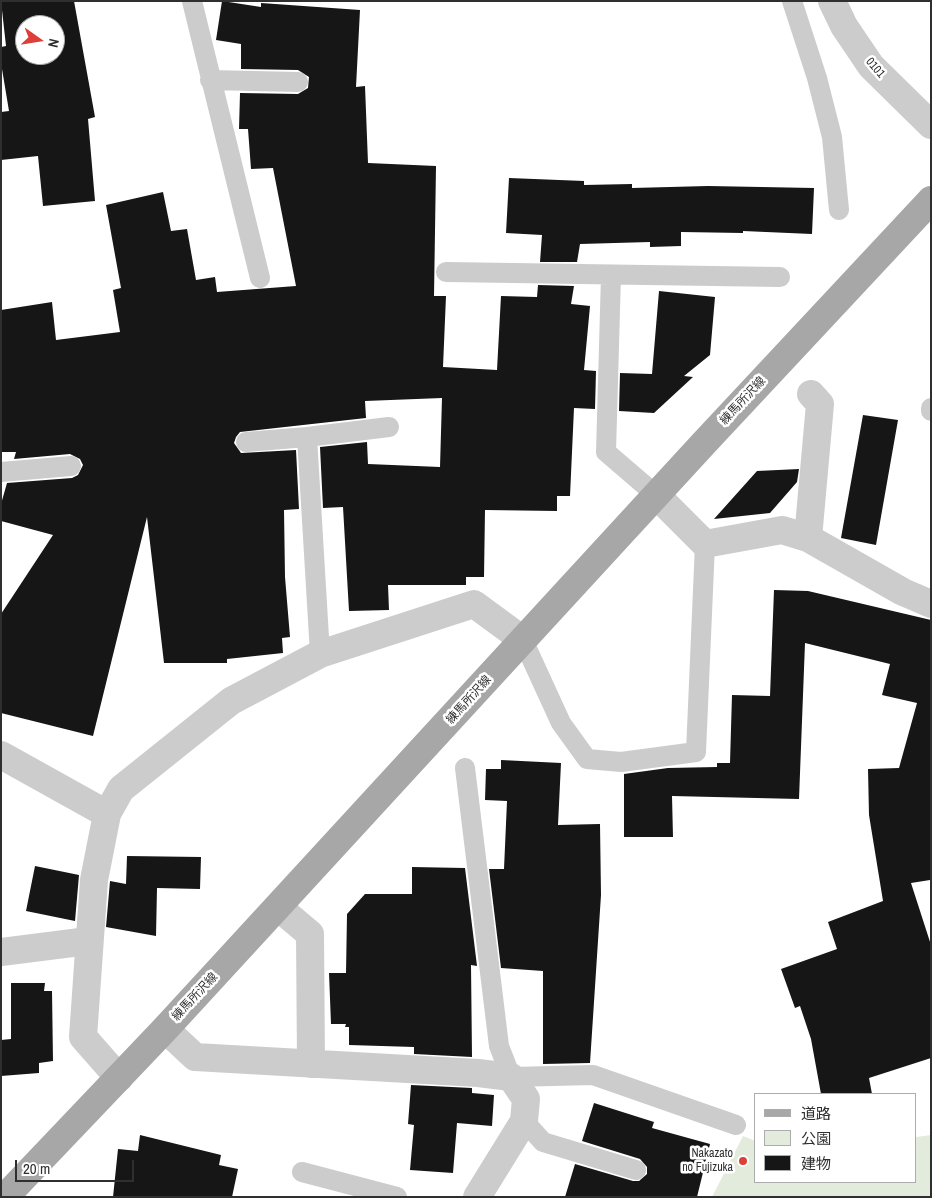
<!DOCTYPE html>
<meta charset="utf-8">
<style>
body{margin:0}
#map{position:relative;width:932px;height:1198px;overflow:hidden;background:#fff;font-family:"Archivo Narrow","Noto Sans JP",sans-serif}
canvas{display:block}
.frame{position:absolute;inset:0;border:2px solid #2f2f2f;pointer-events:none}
.legend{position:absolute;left:754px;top:1093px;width:162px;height:90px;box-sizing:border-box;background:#fff;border:1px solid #acacac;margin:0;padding:6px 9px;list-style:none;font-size:15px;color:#2f2f2f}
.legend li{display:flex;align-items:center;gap:10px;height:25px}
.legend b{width:25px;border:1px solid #acacac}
.north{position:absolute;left:15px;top:15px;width:50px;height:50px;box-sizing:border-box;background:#fff;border:1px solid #acacac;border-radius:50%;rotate:103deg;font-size:14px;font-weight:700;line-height:20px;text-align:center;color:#2f2f2f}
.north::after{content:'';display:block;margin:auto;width:18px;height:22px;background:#dd3f3a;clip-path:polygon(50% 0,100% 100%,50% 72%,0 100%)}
.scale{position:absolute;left:15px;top:1160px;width:119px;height:22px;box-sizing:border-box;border:2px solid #2f2f2f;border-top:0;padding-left:6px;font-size:15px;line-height:18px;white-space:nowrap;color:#2f2f2f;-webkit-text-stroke:4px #fff;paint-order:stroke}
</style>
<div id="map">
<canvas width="932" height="1198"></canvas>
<div class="frame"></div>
<ul class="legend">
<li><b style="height:6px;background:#a7a7a7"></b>道路</li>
<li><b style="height:14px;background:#e3ebdd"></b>公園</li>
<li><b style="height:14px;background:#161616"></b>建物</li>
</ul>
<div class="north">N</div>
<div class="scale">20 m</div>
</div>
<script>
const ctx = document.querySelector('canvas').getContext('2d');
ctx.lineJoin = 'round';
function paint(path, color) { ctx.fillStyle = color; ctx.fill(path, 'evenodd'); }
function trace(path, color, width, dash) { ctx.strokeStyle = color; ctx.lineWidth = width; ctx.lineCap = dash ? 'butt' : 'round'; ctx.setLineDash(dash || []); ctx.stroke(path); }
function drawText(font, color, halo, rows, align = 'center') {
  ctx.font = font + ' "Archivo Narrow","Noto Sans JP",sans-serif'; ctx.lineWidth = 5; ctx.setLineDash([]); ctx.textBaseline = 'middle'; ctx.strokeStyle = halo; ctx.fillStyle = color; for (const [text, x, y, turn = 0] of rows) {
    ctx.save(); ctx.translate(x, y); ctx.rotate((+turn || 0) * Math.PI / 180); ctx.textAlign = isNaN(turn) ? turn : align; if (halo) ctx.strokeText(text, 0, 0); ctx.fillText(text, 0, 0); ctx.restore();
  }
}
paint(new Path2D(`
 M 931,1135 L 931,1197 L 712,1197 L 743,1136 L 756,1141 L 756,1182 L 916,1182 L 916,1137 Z`), '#e3ebdd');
paint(new Path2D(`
 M 1,1 L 74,1 L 95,117 L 88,119 L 95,201 L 43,206 L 38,156 L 1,160 L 1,112 L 9,111 L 1,63 L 1,47 L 6,46 ZM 25,25 L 55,25 L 55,55 L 25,55 Z
 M 222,1 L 261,7 L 261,3 L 360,10 L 356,87 L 365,86 L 368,163 L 436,166 L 434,296 L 446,296 L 443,367 L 497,370 L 501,296 L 537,297 L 538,285 L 574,286 L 571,304 L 590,306 L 584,370 L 596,371 L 595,409 L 574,408 L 570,496 L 557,496 L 557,511 L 485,510 L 484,577 L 466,577 L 466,585 L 388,585 L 389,610 L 349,611 L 343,507 L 323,508 L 320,447 L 367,442 L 368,464 L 440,467 L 442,398 L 365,401 L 366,418 L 240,432 L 236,437 L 234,443 L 241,453 L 296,450 L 299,509 L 284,510 L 285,577 L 290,637 L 282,638 L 283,653 L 227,659 L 227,663 L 164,663 L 147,517 L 93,736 L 1,713 L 1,614 L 53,535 L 1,521 L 1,504 L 7,483 L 72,478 L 78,475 L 83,465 L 80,459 L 70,454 L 14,459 L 16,452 L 1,452 L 1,310 L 52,302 L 56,340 L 120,332 L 113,290 L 121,288 L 106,205 L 163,192 L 171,231 L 187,229 L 196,280 L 215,277 L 217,292 L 296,286 L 273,168 L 251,169 L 248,129 L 239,129 L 240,93 L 298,94 L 308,88 L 309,77 L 298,70 L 241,69 L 241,44 L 216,40 Z
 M 509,178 L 584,181 L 584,185 L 632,184 L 632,188 L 708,186 L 814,188 L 812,234 L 743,231 L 743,233 L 681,232 L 681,246 L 650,247 L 650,242 L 580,244 L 577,262 L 540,262 L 542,235 L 506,233 Z
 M 659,291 L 715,297 L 710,355 L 684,376 L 693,377 L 654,413 L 619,411 L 620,373 L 652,374 Z
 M 863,415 L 898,420 L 876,545 L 841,538 Z
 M 799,469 L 797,482 L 770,513 L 714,519 L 757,471 Z
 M 774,590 L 808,591 L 931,620 L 930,880 L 911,883 L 931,945 L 931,1058 L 869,1078 L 872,1094 L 821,1094 L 811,1039 L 800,1006 L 795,1008 L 781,969 L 837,949 L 828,922 L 883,901 L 869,815 L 868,769 L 899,768 L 917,703 L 882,695 L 890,664 L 805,643 L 799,799 L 672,796 L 673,837 L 624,837 L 624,774 L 668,768 L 717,767 L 717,763 L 730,763 L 732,695 L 770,696 Z
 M 501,760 L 561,763 L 558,825 L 600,824 L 601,895 L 590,1063 L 543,1064 L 543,971 L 501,968 L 489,869 L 504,869 L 507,801 L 485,800 L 486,769 L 501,769 Z
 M 127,856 L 201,857 L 200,889 L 157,888 L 156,936 L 106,927 L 110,881 L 126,884 Z
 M 35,866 L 79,875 L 75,921 L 26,911 Z
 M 412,867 L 465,868 L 477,966 L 471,965 L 472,1057 L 414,1054 L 414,1047 L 349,1045 L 349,1027 L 345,1027 L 346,1024 L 331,1024 L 329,973 L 346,973 L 347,914 L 365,894 L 412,894 Z
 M 11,983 L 45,983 L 44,991 L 52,991 L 53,1061 L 39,1063 L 39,1073 L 1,1076 L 1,1040 L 11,1039 Z
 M 411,1085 L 472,1088 L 472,1093 L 494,1095 L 492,1126 L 457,1123 L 453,1173 L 410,1170 L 414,1125 L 408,1124 Z
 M 594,1103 L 654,1122 L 652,1128 L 710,1144 L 697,1197 L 565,1197 L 575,1164 L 633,1181 L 639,1181 L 647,1174 L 647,1167 L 640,1159 L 582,1141 Z
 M 140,1135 L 221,1155 L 219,1165 L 238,1169 L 232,1197 L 113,1197 L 118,1149 L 138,1151 Z`), '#161616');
trace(new Path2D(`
 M 192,1 L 260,278
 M 792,1 L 817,78 L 832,137 L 839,210
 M 210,80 L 298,82
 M 446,272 L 780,277
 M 611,275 L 606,452 L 656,495
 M 931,408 L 931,411
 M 246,442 L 307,437
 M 1,472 L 71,466
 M 523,640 L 561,723 L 587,759 L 621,762 L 696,752 L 705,544
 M 320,654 L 307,437 L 389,427
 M 465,768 L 499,1046 L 511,1077 L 593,1075 L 736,1125
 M 524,1121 L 543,1142 L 636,1170
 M 302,1172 L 397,1197`), '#ccc', 20);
trace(new Path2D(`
 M 832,1 L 844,26 L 871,66 L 931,125
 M 656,495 L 705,544 L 782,530 L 808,538 L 903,592 L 931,604
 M 808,538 L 820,404 L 811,394
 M 1,755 L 107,814
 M 278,907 L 310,934 L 311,1064
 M 1,952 L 88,941
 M 165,1029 L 195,1057 L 478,1073 L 511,1077 L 526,1099 L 524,1121 L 477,1197
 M 119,1078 L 83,1037 L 94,880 L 107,814 L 121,789 L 231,701 L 320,654 L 474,604 L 523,640`), '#ccc', 28);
trace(new Path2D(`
 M 5,1197 L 165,1029 L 704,443 L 931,200`), '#a7a7a7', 28);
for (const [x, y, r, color] of [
 [743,1161,5,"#dd3f3a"]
]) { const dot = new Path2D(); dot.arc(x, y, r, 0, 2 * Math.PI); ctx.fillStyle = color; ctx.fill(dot); trace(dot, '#fff', 2); }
drawText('12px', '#2f2f2f', '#fff', [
 ["0101",875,68,49],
 ["練馬所沢線",743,401,-47],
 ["練馬所沢線",469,700,-48],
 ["練馬所沢線",195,997,-47]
]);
drawText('12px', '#2f2f2f', '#fff', [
 ["Nakazato",733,1154],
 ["no Fujizuka",733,1168]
], 'right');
</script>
